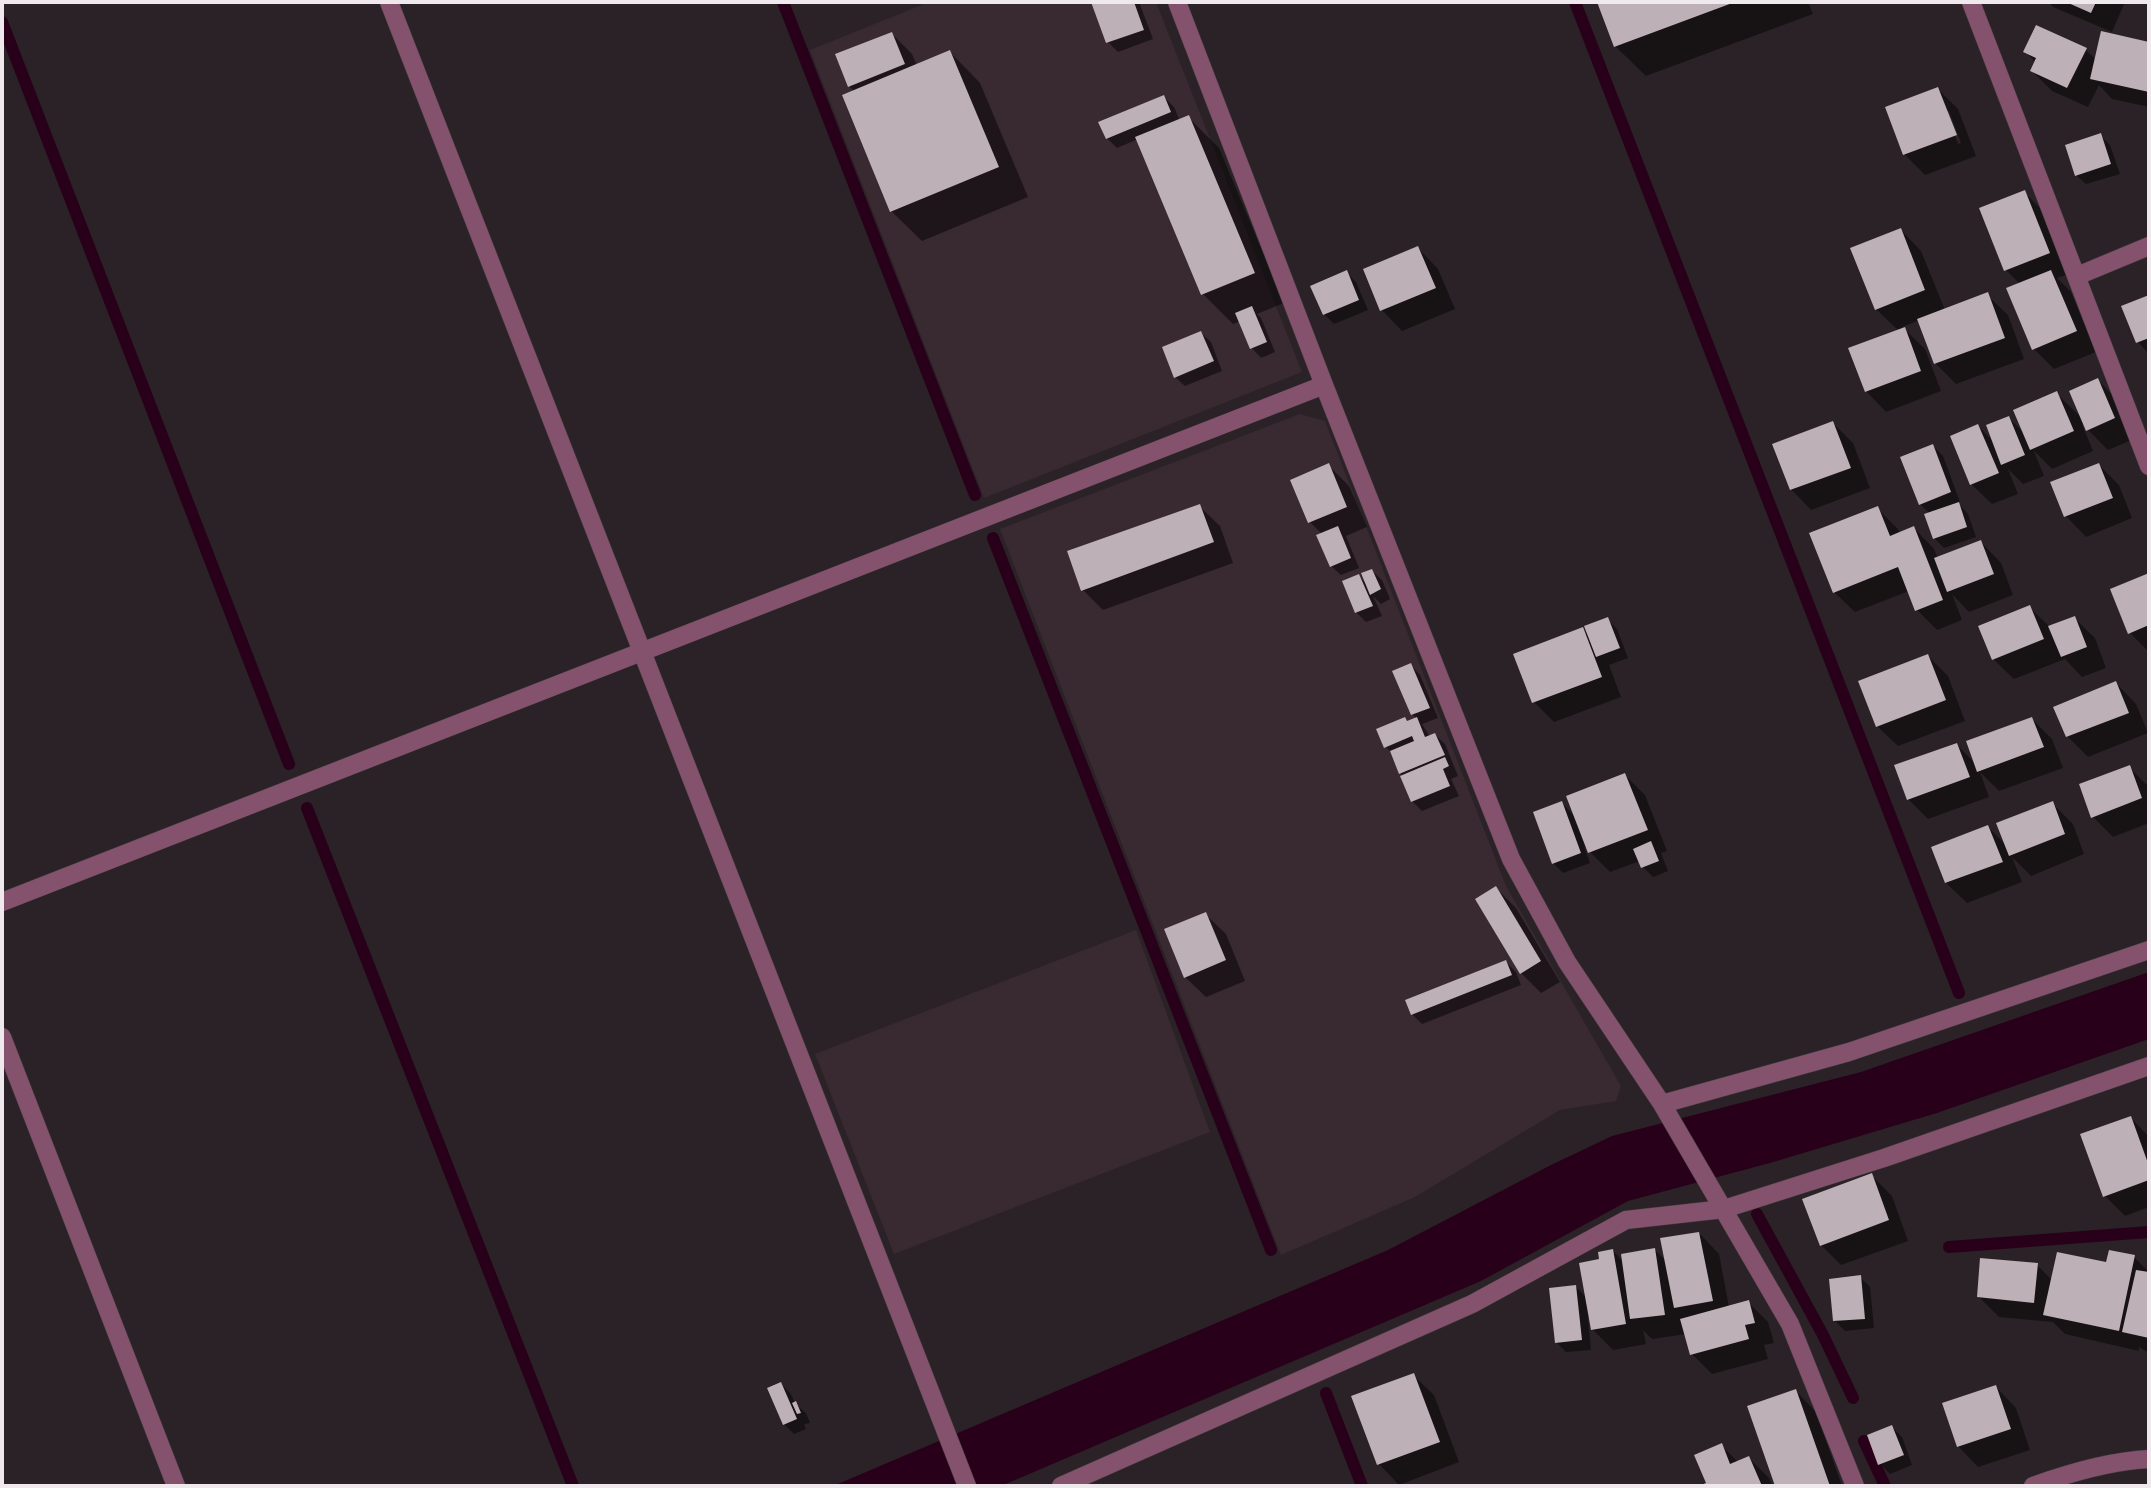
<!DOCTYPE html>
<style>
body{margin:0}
#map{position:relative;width:2151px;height:1488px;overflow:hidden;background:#2b2227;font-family:"Archivo Narrow",sans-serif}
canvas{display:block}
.frame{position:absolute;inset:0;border:4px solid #efe8ec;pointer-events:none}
</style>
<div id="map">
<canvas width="2151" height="1488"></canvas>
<div class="frame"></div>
</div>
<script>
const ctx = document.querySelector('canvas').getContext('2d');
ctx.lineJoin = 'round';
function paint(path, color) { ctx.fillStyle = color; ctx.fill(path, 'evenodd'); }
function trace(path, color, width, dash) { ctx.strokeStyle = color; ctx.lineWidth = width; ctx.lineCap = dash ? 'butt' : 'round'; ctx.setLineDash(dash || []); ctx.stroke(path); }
paint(new Path2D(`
 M 929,2 L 1156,2 L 1302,372 L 984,498 L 810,50 Z
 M 1300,414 L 1325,421 L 1506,886 L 1621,1086 L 1616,1101 L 1560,1110 L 1415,1197 L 1281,1255 L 1000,529 Z
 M 1136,930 L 1210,1132 L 894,1254 L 815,1054 Z`), '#392931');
paint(new Path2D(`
 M 2149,972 L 2149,1039 L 1937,1113 L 1770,1163 L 1628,1201 L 1481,1281 L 1001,1486 L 833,1486 L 1388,1250 L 1551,1165 L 1612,1136 L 1861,1072 Z`), '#290019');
paint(new Path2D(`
 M 1093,2 L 1139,2 L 1153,39 L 1118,52 L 1108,42 Z
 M 1599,2 L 1808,2 L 1813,14 L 1646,76 L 1615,46 Z
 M 2049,2 L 2125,2 L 2112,32 L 2053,7 Z
 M 2102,33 L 2149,44 L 2149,107 L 2112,99 L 2099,85 L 2088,107 L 2052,91 L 2032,71 L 2036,63 L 2025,51 L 2086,50 L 2096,60 Z
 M 892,34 L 912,54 L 917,66 L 950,52 L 980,83 L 1028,197 L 922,241 L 891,211 L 855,92 L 849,86 Z
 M 1938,89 L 1958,109 L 1976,156 L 1925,175 L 1905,155 L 1887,108 ZM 1946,111 L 1949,111 L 1961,143 L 1958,144 Z
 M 1164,97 L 1174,107 L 1180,121 L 1188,117 L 1219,148 L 1284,303 L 1257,314 L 1261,318 L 1275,352 L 1261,358 L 1252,348 L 1241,321 L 1233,324 L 1203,294 L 1138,139 L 1117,148 L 1107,138 Z
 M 2100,135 L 2110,145 L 2120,174 L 2086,184 L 2076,175 Z
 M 2024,192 L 2045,213 L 2069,274 L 2057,278 L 2071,292 L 2096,352 L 2054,369 L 2034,349 L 2020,284 L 2006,270 Z
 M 1901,230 L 1921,251 L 1945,310 L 1987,295 L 2008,315 L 2024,359 L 1956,384 L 1936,364 L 1920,320 L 1902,327 L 1925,349 L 1941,391 L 1886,412 L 1866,391 L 1899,331 L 1876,309 Z
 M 1418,248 L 1438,269 L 1455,309 L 1402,331 L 1382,310 Z
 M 1346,272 L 1356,282 L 1368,310 L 1334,324 L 1324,314 Z
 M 2149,297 L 2149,354 L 2138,342 L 2124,307 Z
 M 1201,333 L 1211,342 L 1222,371 L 1185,386 L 1175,377 Z
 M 2098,380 L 2118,401 L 2134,439 L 2108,450 L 2082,424 L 2093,451 L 2052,469 L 2034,451 L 2044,476 L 2023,484 L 2008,469 L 2018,494 L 1992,504 L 1971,484 L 1978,426 L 1994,442 L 2009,418 L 2026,435 L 2057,394 L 2083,419 Z
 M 1833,423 L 1853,443 L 1870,488 L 1811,510 L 1791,489 Z
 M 1933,446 L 1943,456 L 1960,502 L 1958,503 L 1968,514 L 1976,537 L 1944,548 L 1934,538 L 1930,514 L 1920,504 Z
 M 2099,465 L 2119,485 L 2132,518 L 2086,537 L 2066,516 L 2053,483 Z
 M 1329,466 L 1349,486 L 1367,527 L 1346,536 L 1359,568 L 1341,575 L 1331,566 L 1322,534 L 1310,522 Z
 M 1199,506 L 1220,526 L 1233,563 L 1103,610 L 1083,590 Z
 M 1877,508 L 1898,529 L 1900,534 L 1914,528 L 1934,549 L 1938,559 L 1981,542 L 2001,563 L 2013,595 L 1969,612 L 1952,594 L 1962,620 L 1937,630 L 1917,610 L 1909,591 L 1855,612 L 1834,592 Z
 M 1372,571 L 1382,580 L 1390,599 L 1381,604 L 1373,596 L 1382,616 L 1366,622 L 1356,612 L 1359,576 L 1367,585 Z
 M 2149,575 L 2149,652 L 2130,633 L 2112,590 Z
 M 2029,607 L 2050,627 L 2074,618 L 2095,638 L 2106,668 L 2082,677 L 2065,659 L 2014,679 L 1993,659 Z
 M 1607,619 L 1617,629 L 1628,658 L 1609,665 L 1621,697 L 1554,722 L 1534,702 L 1582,629 L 1590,637 Z
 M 1928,656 L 1948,676 L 1965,721 L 1898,746 L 1877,726 Z
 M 1411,665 L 1420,675 L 1438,718 L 1422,724 L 1430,737 L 1435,735 L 1445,744 L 1458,776 L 1451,779 L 1459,796 L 1422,811 L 1412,801 L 1393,754 L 1386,747 L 1405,719 L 1408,722 L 1417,719 L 1412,714 Z
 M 2116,683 L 2136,704 L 2148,733 L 2088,757 L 2067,736 Z
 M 2032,719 L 2052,739 L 2063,768 L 1999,791 L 1980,772 L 1989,797 L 1928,819 L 1908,799 L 1957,745 L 1976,764 Z
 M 2129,767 L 2149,787 L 2149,823 L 2113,837 L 2093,817 Z
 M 1625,775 L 1645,795 L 1667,851 L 1661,853 L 1668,871 L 1653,877 L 1643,867 L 1640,861 L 1610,872 L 1584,846 L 1590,863 L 1563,873 L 1553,863 L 1562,803 L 1576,818 Z
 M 2052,803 L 2073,824 L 2084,854 L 2031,876 L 2012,857 L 2022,882 L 1967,903 L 1946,883 L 1988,827 L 2007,846 Z
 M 1496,888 L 1516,908 L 1560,982 L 1541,993 L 1521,973 Z
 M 1205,914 L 1226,934 L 1245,981 L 1206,997 L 1185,977 Z
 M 1506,962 L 1516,972 L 1521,985 L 1422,1024 L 1412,1014 Z
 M 2131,1118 L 2149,1137 L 2149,1207 L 2125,1216 L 2105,1196 Z
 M 1871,1175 L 1892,1196 L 1908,1241 L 1841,1265 L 1821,1245 Z
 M 1699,1233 L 1719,1254 L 1729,1307 L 1748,1302 L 1768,1322 L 1774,1343 L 1764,1345 L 1768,1359 L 1712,1374 L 1692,1354 L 1686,1334 L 1652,1339 L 1643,1330 L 1646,1344 L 1613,1350 L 1593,1330 L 1591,1317 L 1588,1318 L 1591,1350 L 1566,1352 L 1556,1342 L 1576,1287 L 1587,1298 L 1601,1261 L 1613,1251 L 1624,1262 L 1655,1250 L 1667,1262 Z
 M 2134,1257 L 2149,1272 L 2149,1353 L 2139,1347 L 2139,1351 L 2065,1334 L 2053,1322 L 1999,1317 L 1979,1297 L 2037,1265 L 2052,1280 Z
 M 1860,1277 L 1870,1287 L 1874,1328 L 1845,1331 L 1835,1321 Z
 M 1413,1375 L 1434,1395 L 1459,1462 L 1399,1485 L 1379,1464 L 1354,1397 Z
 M 781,1384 L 791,1394 L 795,1404 L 806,1413 L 810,1423 L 804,1424 L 806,1429 L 794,1434 L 784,1424 Z
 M 1996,1387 L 2016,1408 L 2030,1450 L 1978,1467 L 1958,1446 Z
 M 1796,1391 L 1816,1412 L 1842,1486 L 1777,1486 L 1749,1407 Z
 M 1892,1427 L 1902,1437 L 1912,1465 L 1890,1474 L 1880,1464 Z
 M 1721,1445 L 1738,1462 L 1749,1458 L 1769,1478 L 1772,1486 L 1704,1486 L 1708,1484 Z`), '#0007');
trace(new Path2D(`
 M 783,2 L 975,495
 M 1575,2 L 1959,993
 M 2,22 L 289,764
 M 993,538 L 1271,1250
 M 307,808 L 573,1486
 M 1757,1214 L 1823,1335 L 1853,1398
 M 1949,1247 L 2149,1232
 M 1326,1393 L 1362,1486
 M 1864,1441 L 1885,1486`), '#290019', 12);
paint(new Path2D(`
 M 1091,2 L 1134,2 L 1144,30 L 1106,43 Z
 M 1597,2 L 1735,2 L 1614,47 Z
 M 2066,2 L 2096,2 L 2091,13 Z
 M 2036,25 L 2087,48 L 2067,88 L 2030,71 L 2036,58 L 2023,52 Z
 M 2101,31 L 2149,42 L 2149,92 L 2090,79 Z
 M 892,32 L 905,64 L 848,87 L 835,54 Z
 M 950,50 L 999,167 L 890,212 L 842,95 Z
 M 1938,87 L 1957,135 L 1903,155 L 1885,107 Z
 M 1164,95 L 1171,112 L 1106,139 L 1098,122 Z
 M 1189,115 L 1255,273 L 1201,295 L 1135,137 Z
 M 2101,133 L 2111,164 L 2075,176 L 2065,145 Z
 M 2025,190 L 2050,253 L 2004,271 L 1979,208 Z
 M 1901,228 L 1925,290 L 1875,310 L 1850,248 Z
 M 1418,246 L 1436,288 L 1380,311 L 1363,269 Z
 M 1347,270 L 1359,300 L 1323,315 L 1310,286 Z
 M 2051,270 L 2077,331 L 2032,350 L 2006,288 Z
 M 1988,292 L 2005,338 L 1934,364 L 1917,319 Z
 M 2149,295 L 2149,338 L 2136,343 L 2121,306 Z
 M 1252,306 L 1267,342 L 1250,349 L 1235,313 Z
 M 1905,327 L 1921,371 L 1865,392 L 1848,348 Z
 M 1201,331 L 1214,361 L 1174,378 L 1162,347 Z
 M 2098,378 L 2115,418 L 2086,431 L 2069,391 Z
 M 2057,391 L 2074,431 L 2030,450 L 2013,410 Z
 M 2009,416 L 2025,455 L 2001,465 L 1986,425 Z
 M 1833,421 L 1851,468 L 1790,490 L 1772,444 Z
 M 1978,424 L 1999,473 L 1970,485 L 1950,436 Z
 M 1933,444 L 1951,492 L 1919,505 L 1900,457 Z
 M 1329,463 L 1347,507 L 1308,523 L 1290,480 Z
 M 2099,463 L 2113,498 L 2064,517 L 2050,482 Z
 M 1959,502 L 1967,527 L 1933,539 L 1924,514 Z
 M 1200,504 L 1214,542 L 1081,591 L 1067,551 Z
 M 1878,506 L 1890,536 L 1914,526 L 1943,600 L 1915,611 L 1898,567 L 1833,593 L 1809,533 Z
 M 1338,526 L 1351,558 L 1330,567 L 1316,535 Z
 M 1981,540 L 1994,574 L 1947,592 L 1934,558 Z
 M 1372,569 L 1381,589 L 1370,595 L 1361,573 Z
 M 2149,573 L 2149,625 L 2128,634 L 2110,589 Z
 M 1359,574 L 1373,606 L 1355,613 L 1342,581 Z
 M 2030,605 L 2044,639 L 1992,660 L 1978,626 Z
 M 2075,616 L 2087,647 L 2061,657 L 2048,626 Z
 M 1608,617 L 1620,648 L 1596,657 L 1584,626 Z
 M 1583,627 L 1602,677 L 1532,703 L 1513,654 Z
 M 1928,654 L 1946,700 L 1876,727 L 1858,681 Z
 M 1411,663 L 1430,708 L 1411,715 L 1392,671 Z
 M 2116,681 L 2129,713 L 2066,737 L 2053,707 Z
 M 1405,717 L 1407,721 L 1417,717 L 1425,737 L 1435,733 L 1445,755 L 1399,774 L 1390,751 L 1414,741 L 1412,736 L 1384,748 L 1376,729 Z
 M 2032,717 L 2044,747 L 1977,772 L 1966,741 Z
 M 1957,743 L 1970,777 L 1907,800 L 1894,765 Z
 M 1445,757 L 1449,766 L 1443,769 L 1450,786 L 1411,802 L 1400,776 Z
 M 2130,765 L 2142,798 L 2091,818 L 2079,784 Z
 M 1625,773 L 1648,830 L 1588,853 L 1566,796 Z
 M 1562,801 L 1581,853 L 1552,864 L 1533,812 Z
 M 2053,801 L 2065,834 L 2009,856 L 1996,823 Z
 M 1988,825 L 2003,862 L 1945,883 L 1931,847 Z
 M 1651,841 L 1659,861 L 1641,868 L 1633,849 Z
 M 1496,886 L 1541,961 L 1520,974 L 1475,899 Z
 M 1206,912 L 1226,960 L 1184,978 L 1164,929 Z
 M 1506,960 L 1512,975 L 1411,1015 L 1405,1000 Z
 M 2131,1116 L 2149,1166 L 2149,1180 L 2103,1197 L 2080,1134 Z
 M 1872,1173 L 1889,1220 L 1820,1246 L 1802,1199 Z
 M 1699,1232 L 1713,1301 L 1674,1308 L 1660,1238 Z
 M 1655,1248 L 1665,1315 L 1630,1319 L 1621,1254 Z
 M 1613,1249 L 1626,1324 L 1591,1330 L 1579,1263 L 1599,1259 L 1598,1252 Z
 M 2109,1250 L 2135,1255 L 2119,1331 L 2043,1315 L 2057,1252 L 2106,1262 Z
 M 1980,1258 L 2038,1263 L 2034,1303 L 1977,1297 Z
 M 2136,1270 L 2149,1272 L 2149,1338 L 2122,1332 Z
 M 1861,1275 L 1865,1319 L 1833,1321 L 1829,1279 Z
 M 1576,1285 L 1582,1340 L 1555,1343 L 1549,1288 Z
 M 1749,1300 L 1755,1323 L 1745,1325 L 1749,1339 L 1690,1355 L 1680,1319 Z
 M 1414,1373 L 1440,1442 L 1377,1465 L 1351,1396 Z
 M 781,1382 L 797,1419 L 783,1425 L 767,1388 Z
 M 1996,1385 L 2011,1429 L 1957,1447 L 1942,1403 Z
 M 1796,1389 L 1830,1486 L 1775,1486 L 1747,1406 Z
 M 796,1401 L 801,1413 L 797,1414 L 792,1403 Z
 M 1892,1425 L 1904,1455 L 1878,1465 L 1867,1435 Z
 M 1722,1443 L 1730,1464 L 1749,1456 L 1762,1486 L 1699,1486 L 1706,1483 L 1694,1455 Z`), '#bdb0b6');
const minor = new Path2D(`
 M 389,2 L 967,1486
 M 1177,2 L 1324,385 L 1511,859 L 1567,962 L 1662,1104 L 1790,1324 L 1855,1486
 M 1971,2 L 2149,466
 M 2077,276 L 2149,246
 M 2,902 L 1324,385
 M 2,1037 L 176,1486
 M 1662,1104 L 1849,1052 L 2149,950
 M 1061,1486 L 1472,1304 L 1626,1220 L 1724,1209 L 1884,1158 L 2149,1066
 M 2033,1486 C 2069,1473 2110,1461 2149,1459`);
trace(minor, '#463e43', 19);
trace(minor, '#84526c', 18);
</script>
